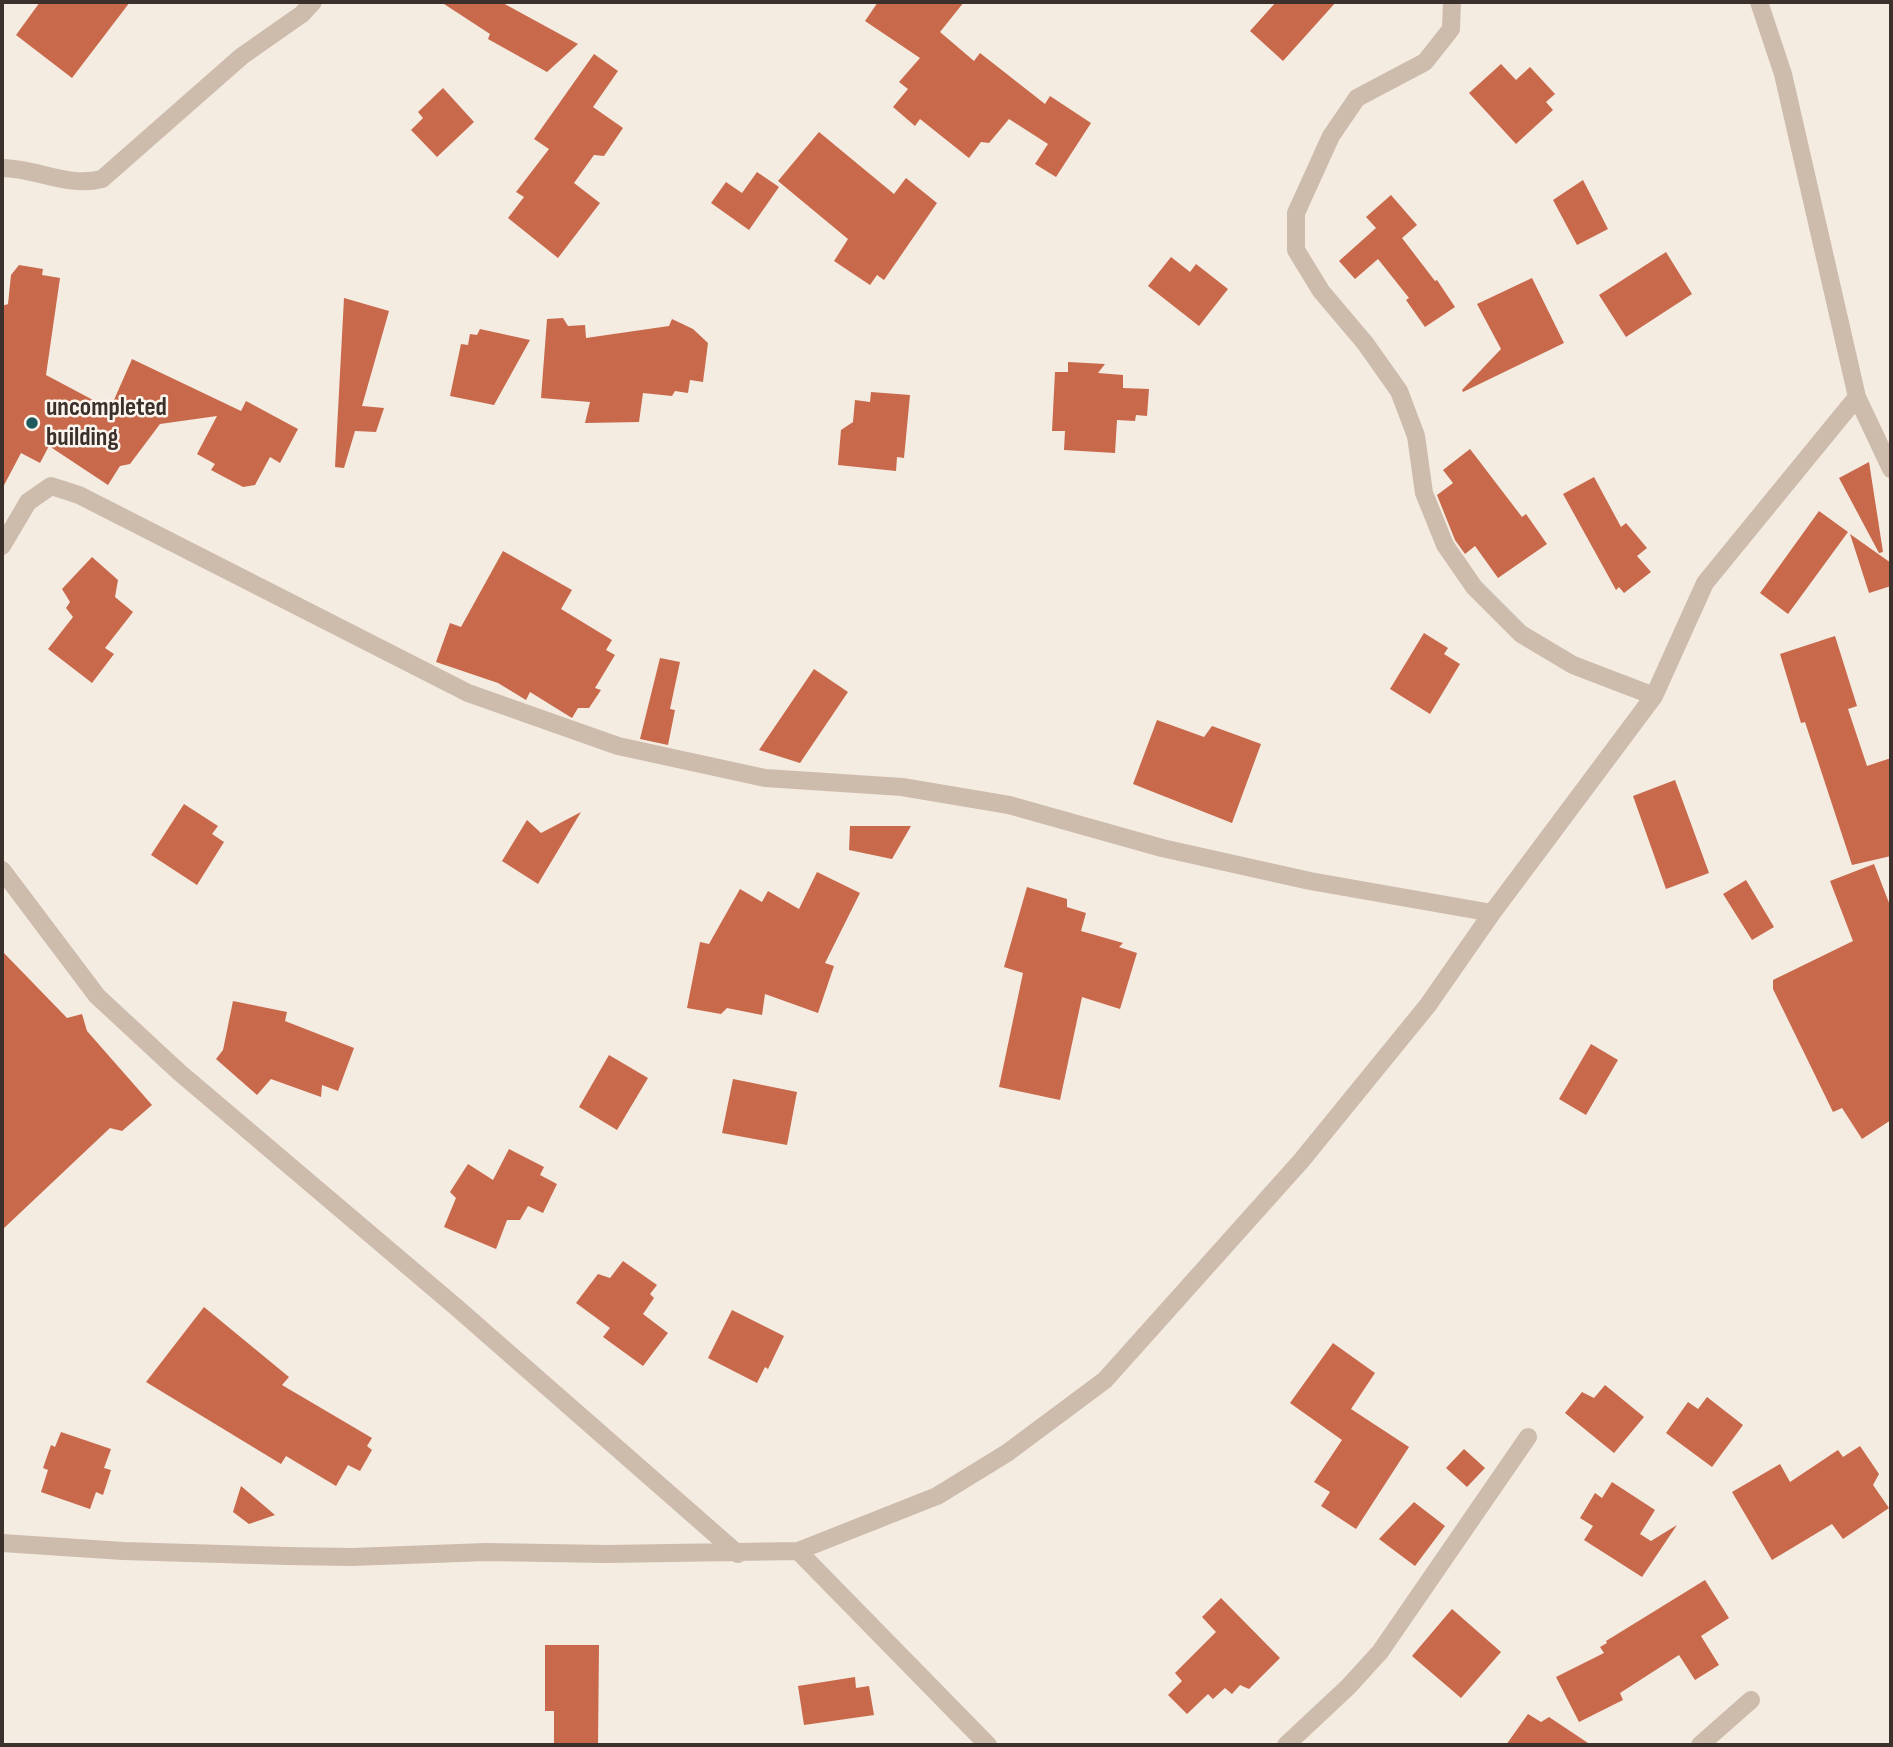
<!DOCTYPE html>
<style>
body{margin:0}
#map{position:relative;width:1893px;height:1747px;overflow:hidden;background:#f4ebe1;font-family:"Sofia Sans Condensed",sans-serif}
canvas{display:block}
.frame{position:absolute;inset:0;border:4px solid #3b302b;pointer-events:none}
</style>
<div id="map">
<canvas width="1893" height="1747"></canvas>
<div class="frame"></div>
</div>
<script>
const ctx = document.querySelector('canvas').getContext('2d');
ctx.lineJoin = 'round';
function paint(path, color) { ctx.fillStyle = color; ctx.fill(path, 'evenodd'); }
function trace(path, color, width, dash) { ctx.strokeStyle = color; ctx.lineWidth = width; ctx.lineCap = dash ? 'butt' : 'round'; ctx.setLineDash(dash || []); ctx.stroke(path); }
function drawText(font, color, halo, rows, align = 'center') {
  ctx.font = font + ' "Sofia Sans Condensed",sans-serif'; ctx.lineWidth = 5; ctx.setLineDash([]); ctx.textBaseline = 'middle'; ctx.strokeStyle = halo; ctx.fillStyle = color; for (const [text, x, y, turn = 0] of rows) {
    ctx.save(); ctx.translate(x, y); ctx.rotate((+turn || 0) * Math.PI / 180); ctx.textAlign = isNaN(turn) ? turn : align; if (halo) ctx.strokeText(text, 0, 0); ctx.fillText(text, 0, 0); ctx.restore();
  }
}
paint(new Path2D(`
 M 40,2 L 130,2 L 72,78 L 16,35 Z
 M 441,2 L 501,2 L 578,44 L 547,72 L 488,39 L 490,34 Z
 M 878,2 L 964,2 L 940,32 L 974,61 L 980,53 L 1045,104 L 1050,96 L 1091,123 L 1056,177 L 1035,164 L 1048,144 L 1009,119 L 989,143 L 981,142 L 969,158 L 920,119 L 915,126 L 893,107 L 908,89 L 899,82 L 920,58 L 865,21 Z
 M 1276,2 L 1336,2 L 1283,61 L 1250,31 Z
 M 594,54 L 618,71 L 593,107 L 623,128 L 604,156 L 594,155 L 574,183 L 600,203 L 558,258 L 508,218 L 524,197 L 516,192 L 549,149 L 534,139 Z
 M 1501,64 L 1516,80 L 1530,67 L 1555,94 L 1546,102 L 1553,110 L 1516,144 L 1469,93 Z
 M 443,88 L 474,122 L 437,157 L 411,130 L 423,118 L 418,112 Z
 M 819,132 L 894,194 L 906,178 L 937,203 L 884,280 L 877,275 L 870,285 L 834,261 L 848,239 L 778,181 Z
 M 757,172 L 779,187 L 749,230 L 711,203 L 726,182 L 742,193 Z
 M 1583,180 L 1608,229 L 1577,245 L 1553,200 Z
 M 1391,195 L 1417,225 L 1402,238 L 1435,281 L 1437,280 L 1455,307 L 1425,327 L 1406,300 L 1409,298 L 1378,259 L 1355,279 L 1339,261 L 1376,228 L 1366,217 Z
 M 1666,252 L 1692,294 L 1626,337 L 1599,295 Z
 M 1171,257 L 1190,272 L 1196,264 L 1228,289 L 1199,326 L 1148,286 Z
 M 19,265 L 43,269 L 42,275 L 60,278 L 46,375 L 110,409 L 132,359 L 241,411 L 246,401 L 298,429 L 280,463 L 270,457 L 255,485 L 243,487 L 211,470 L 215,464 L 197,454 L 217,416 L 160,424 L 130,464 L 120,466 L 108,485 L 49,446 L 40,463 L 21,453 L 2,489 L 2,306 L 8,304 L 11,275 Z
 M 1532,278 L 1564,343 L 1463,392 L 1462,390 L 1501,349 L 1477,304 Z
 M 344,298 L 389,311 L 362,406 L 384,408 L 376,432 L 355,431 L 344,468 L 335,467 Z
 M 563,318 L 568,326 L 585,325 L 586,338 L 669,326 L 672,319 L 693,329 L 708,343 L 703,382 L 690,380 L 688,393 L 675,391 L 672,396 L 643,393 L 639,422 L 585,423 L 590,402 L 541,398 L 547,319 Z
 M 480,329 L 530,340 L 494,405 L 450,396 L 461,344 L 468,345 L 470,334 L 477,335 Z
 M 1068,362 L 1105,364 L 1098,373 L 1123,375 L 1123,388 L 1149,389 L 1147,416 L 1136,415 L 1135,421 L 1117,420 L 1115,453 L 1064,450 L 1065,431 L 1052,431 L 1055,372 L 1068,372 Z
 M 871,392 L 910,395 L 904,458 L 897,457 L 896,471 L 838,465 L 841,430 L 853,422 L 855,400 L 870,402 Z
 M 1470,449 L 1522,517 L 1526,514 L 1547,544 L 1498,578 L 1475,546 L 1465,554 L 1455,540 L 1437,495 L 1453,483 L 1443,470 Z
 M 1869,462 L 1883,552 L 1879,553 L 1839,478 Z
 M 1594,477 L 1621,527 L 1626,523 L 1647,548 L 1637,556 L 1651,572 L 1624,593 L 1619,587 L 1616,590 L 1563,494 Z
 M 1819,511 L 1848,532 L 1788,614 L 1760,593 Z
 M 1850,534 L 1891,563 L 1891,586 L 1869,593 Z
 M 503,551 L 572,590 L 561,609 L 612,640 L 606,650 L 615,655 L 595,688 L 601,690 L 589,708 L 578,708 L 572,718 L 530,692 L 526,700 L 498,683 L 436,662 L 450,623 L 461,627 Z
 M 92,557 L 118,580 L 115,597 L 133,612 L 105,648 L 114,654 L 92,683 L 48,649 L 73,617 L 66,608 L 70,602 L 62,589 Z
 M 1424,633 L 1448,648 L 1444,654 L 1460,664 L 1430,714 L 1390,689 Z
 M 1835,636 L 1857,706 L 1848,709 L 1867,766 L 1891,758 L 1891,856 L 1852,865 L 1805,722 L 1801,723 L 1780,654 Z
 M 660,658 L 680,662 L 670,709 L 675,710 L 668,745 L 640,739 Z
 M 814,669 L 848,692 L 800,763 L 759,750 Z
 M 1157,720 L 1204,737 L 1212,726 L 1261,744 L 1232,823 L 1133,784 Z
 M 1675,780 L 1709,873 L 1666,889 L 1633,796 Z
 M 184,804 L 218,826 L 212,834 L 224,842 L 197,885 L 151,855 Z
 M 581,812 L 538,884 L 502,861 L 527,820 L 541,833 Z
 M 850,826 L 911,826 L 892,859 L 849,850 Z
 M 1874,864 L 1891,908 L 1891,1120 L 1862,1139 L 1842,1108 L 1833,1112 L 1773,989 L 1773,980 L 1853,941 L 1830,881 Z
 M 817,872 L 860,893 L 825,963 L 834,966 L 818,1013 L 765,994 L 762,1015 L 727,1008 L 721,1014 L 687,1008 L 700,942 L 709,944 L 740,889 L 762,902 L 768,891 L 799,909 Z
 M 1746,880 L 1774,927 L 1752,940 L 1723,894 Z
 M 1027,887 L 1067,899 L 1067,907 L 1086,913 L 1081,931 L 1123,943 L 1119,947 L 1137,953 L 1120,1009 L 1082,997 L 1060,1100 L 999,1087 L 1023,973 L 1004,967 Z
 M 2,951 L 67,1018 L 82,1014 L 87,1031 L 152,1105 L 122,1131 L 110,1128 L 2,1230 Z
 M 233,1001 L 287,1012 L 285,1021 L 354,1048 L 338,1091 L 322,1085 L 321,1097 L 271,1079 L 257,1095 L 216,1059 L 223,1050 Z
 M 1591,1044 L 1618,1060 L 1586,1115 L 1559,1099 Z
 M 609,1055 L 648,1078 L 617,1130 L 579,1107 Z
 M 733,1079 L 797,1092 L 787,1145 L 722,1133 Z
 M 509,1149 L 544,1167 L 540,1175 L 557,1184 L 543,1213 L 528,1206 L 520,1220 L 507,1220 L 496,1249 L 444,1227 L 456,1198 L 450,1192 L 468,1164 L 493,1180 Z
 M 623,1261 L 657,1285 L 650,1294 L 654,1298 L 643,1314 L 668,1333 L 643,1366 L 603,1337 L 610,1328 L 576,1303 L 598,1274 L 610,1278 Z
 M 204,1307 L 289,1377 L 282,1385 L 372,1438 L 367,1446 L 372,1450 L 360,1471 L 348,1465 L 336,1486 L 286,1456 L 281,1464 L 146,1382 Z
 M 732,1310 L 784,1336 L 768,1369 L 765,1367 L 757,1383 L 708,1358 Z
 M 1333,1343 L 1375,1373 L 1351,1409 L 1409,1447 L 1356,1529 L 1321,1506 L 1330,1492 L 1314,1482 L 1342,1440 L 1290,1403 Z
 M 1605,1385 L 1644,1417 L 1614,1453 L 1565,1413 L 1582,1392 L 1594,1398 Z
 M 1707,1397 L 1743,1425 L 1712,1467 L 1666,1433 L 1688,1402 L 1698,1409 Z
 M 61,1432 L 111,1449 L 104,1468 L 111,1470 L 103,1495 L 96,1492 L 90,1509 L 41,1492 L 48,1470 L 43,1468 L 51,1445 L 55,1447 Z
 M 1860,1446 L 1879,1474 L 1873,1485 L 1889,1508 L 1843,1539 L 1832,1524 L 1772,1560 L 1732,1492 L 1780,1464 L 1790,1482 L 1838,1450 L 1843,1457 Z
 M 1464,1449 L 1485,1468 L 1467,1487 L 1446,1468 Z
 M 1612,1482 L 1655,1510 L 1640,1534 L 1651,1541 L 1677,1525 L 1642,1577 L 1584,1540 L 1593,1526 L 1580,1518 L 1595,1493 L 1602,1498 Z
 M 241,1486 L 275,1515 L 249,1524 L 233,1512 Z
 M 1414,1502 L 1445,1526 L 1415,1566 L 1379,1539 Z
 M 1705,1580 L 1729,1618 L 1701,1636 L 1719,1665 L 1695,1680 L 1679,1655 L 1620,1693 L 1623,1700 L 1579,1722 L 1556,1677 L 1604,1653 L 1600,1647 L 1607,1643 L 1606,1641 Z
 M 1221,1598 L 1280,1658 L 1249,1689 L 1240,1685 L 1232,1694 L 1225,1688 L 1213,1699 L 1208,1694 L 1187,1714 L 1168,1695 L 1182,1681 L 1175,1673 L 1216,1632 L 1202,1617 Z
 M 1452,1609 L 1501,1652 L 1461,1698 L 1412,1656 Z
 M 545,1645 L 599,1645 L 598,1745 L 554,1745 L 554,1711 L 545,1711 Z
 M 855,1677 L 856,1688 L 869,1686 L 874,1715 L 804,1725 L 798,1686 Z
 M 1528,1714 L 1541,1722 L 1549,1717 L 1591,1745 L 1506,1745 Z`), '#c8694b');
trace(new Path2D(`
 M 1452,2 L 1451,29 L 1425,62 L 1357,98 L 1331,136 L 1296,213 L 1296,250 L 1321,291 L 1365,343 L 1399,391 L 1416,436 L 1424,493 L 1445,545 L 1474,587 L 1521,634 L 1573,665 L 1654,696
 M 1759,2 L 1783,74 L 1857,397 L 1891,469
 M 2,168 C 36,168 68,188 102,179 L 242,56 L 302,14 L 313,2
 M 2,546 L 28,502 L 51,486 L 79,495 L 468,693 L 618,746 L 765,778 L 902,787 L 1009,805 L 1162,848 L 1310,881 L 1492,913
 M 2,870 L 97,996 L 179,1072 L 456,1307 L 738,1554
 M 2,1543 L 123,1551 L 288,1556 L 352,1557 L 486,1552 L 607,1554 L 798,1551 L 937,1496 L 1007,1453 L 1105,1380 L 1301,1161 L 1428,1005 L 1492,913 L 1654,696 L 1705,583 L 1857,397
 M 798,1551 L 988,1745
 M 1286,1745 L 1348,1687 L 1380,1652 L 1528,1437
 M 1700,1745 L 1751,1700`), '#cdbbac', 18);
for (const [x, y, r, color] of [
 [32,423,7,"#1f5a5e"]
]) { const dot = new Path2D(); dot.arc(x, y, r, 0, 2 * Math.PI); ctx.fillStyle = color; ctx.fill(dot); trace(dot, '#fbf5ee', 2.5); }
drawText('bold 26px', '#3b302b', '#fbf5ee', [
 ["uncompleted",46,408],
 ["building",46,438]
], 'left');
</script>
